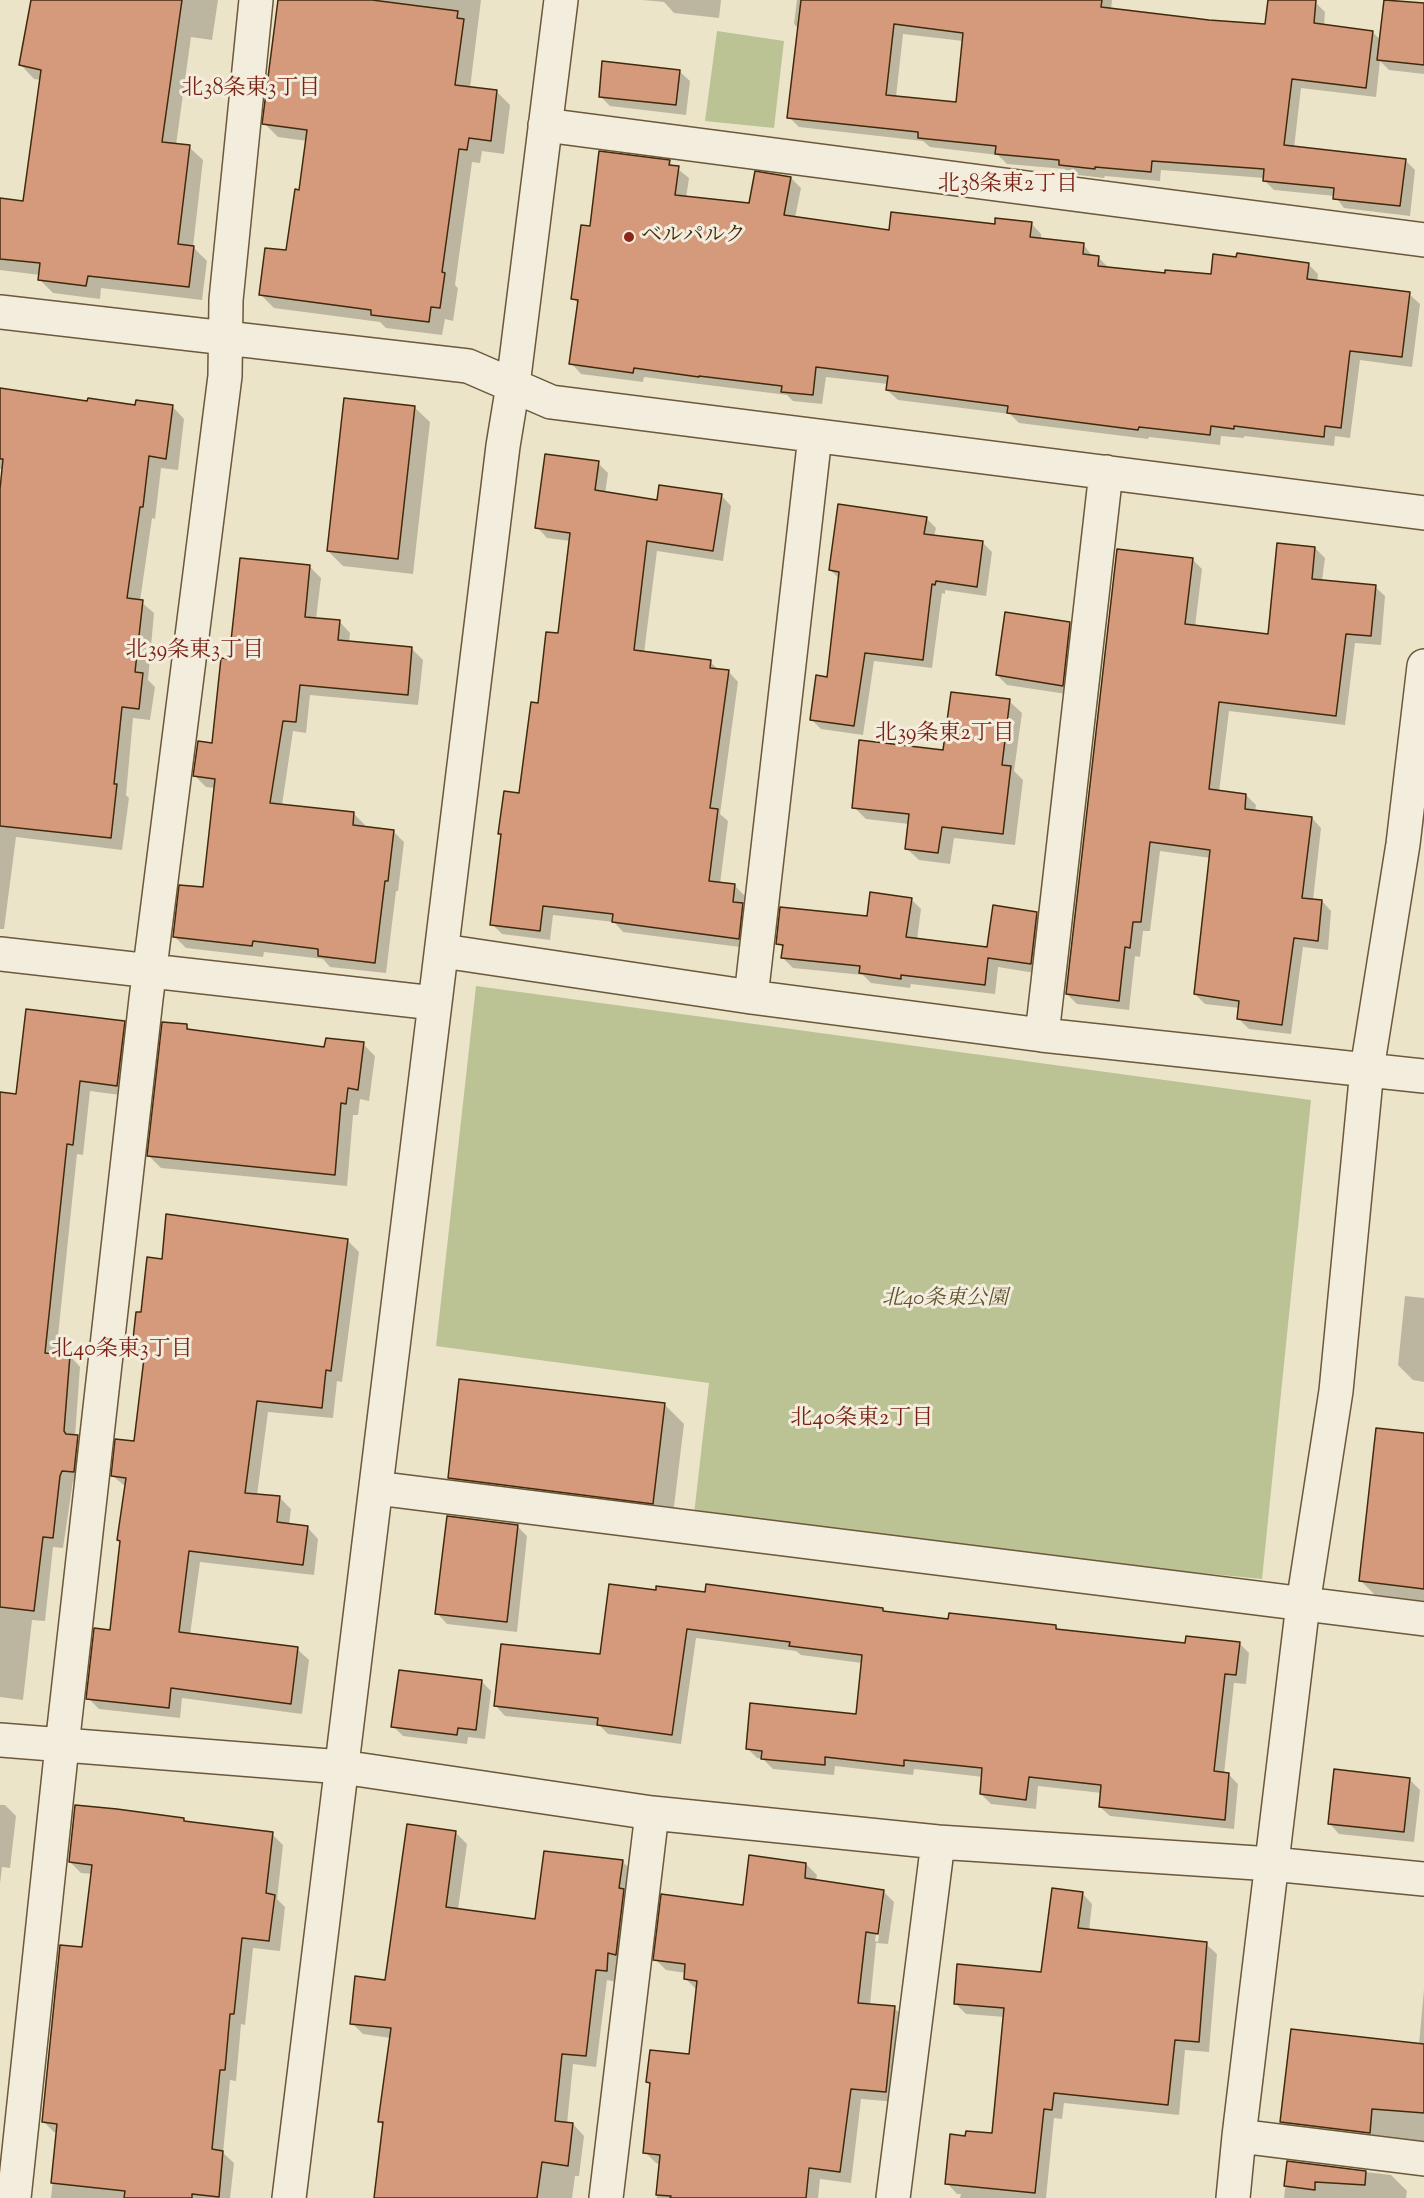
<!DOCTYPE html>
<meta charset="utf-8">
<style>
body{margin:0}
canvas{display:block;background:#ebe4c9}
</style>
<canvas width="1424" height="2198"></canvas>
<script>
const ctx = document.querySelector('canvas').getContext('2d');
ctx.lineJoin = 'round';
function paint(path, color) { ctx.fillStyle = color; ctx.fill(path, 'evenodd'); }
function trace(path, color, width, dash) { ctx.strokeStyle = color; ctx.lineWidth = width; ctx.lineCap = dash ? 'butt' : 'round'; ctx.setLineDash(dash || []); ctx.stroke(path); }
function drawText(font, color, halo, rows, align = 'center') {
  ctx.font = font + ' "Sorts Mill Goudy","Noto Serif JP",serif'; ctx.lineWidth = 6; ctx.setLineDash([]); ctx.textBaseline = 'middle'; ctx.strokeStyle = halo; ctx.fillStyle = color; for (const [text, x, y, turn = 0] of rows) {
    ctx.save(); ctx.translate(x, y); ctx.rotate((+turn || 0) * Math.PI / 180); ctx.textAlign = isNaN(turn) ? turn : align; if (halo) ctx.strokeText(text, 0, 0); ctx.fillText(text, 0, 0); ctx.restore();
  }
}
paint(new Path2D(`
 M 717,31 L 784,41 L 774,128 L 705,121 Z
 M 476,986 L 1311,1100 L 1262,1579 L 693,1523 L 709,1383 L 436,1346 Z`), '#bbc394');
paint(new Path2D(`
 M 36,0 L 218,0 L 212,40 L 191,37 L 176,145 L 189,147 L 203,160 L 193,247 L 207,261 L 202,300 L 101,288 L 100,299 L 53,293 L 40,280 L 40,275 L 0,270 L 0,200 L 24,202 L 41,80 L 34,79 L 21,65 Z
 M 280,0 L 481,0 L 470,88 L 497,92 L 510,105 L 504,154 L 482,151 L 480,163 L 472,162 L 455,285 L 458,288 L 453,321 L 445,319 L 442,335 L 386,328 L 380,322 L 274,308 L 261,295 L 287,252 L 301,191 L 307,141 L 278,137 L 264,123 Z
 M 642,0 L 721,0 L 719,18 L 674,13 L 664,2 Z
 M 797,0 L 1112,0 L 1111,10 L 1209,22 L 1266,26 L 1269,0 L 1298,0 L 1315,2 L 1325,12 L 1324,26 L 1372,32 L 1381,40 L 1424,5 L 1424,74 L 1389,70 L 1380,61 L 1376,97 L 1301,88 L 1294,148 L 1405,160 L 1415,170 L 1410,216 L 1344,208 L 1335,196 L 1274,190 L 1264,180 L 1264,178 L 1161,170 L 1160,181 L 1105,176 L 1104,178 L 1070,174 L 1065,169 L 1007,164 L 998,155 L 930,147 L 923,141 L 799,127 L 789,117 L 799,29 L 794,24 ZM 903,34 L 963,41 L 958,103 L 896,97 Z
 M 679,71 L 690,81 L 686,115 L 610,106 L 600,96 Z
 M 669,162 L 689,178 L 686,198 L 750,205 L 791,178 L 801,188 L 795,218 L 890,232 L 1031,223 L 1041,234 L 1041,240 L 1083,244 L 1093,257 L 1098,257 L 1108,267 L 1166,274 L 1212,276 L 1308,264 L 1318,274 L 1317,282 L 1409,294 L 1420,304 L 1412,367 L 1360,360 L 1350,438 L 1335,436 L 1334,446 L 1244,436 L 1244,438 L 1221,436 L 1220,445 L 1149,437 L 1148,439 L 1019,423 L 1010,414 L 898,400 L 887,390 L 888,384 L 826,377 L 822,404 L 793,401 L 787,395 L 644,377 L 643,382 L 581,374 L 571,363 L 579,305 L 573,298 L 592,228 Z
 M 0,389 L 89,402 L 136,407 L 172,406 L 184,419 L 178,470 L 161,468 L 155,519 L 152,518 L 140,601 L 154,613 L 148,680 L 155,687 L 150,720 L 133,718 L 126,795 L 129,798 L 122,850 L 16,837 L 4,929 L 0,929 L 0,501 L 4,469 L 0,469 Z
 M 414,407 L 430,422 L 413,574 L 343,566 L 328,551 Z
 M 598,463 L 608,473 L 605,494 L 658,502 L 721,495 L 731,506 L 723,561 L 657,551 L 644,653 L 710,662 L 719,670 L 728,671 L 738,682 L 720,814 L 728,821 L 720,884 L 735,886 L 745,896 L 743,906 L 752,914 L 748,948 L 623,932 L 614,922 L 553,915 L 550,940 L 502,934 L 492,924 L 503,836 L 500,834 L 520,794 L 539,704 L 559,635 L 571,541 L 547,538 L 537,527 Z
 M 926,518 L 936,528 L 934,536 L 982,542 L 992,552 L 986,596 L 945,590 L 945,594 L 942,593 L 932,668 L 874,661 L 863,735 L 821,729 L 811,719 L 828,679 L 840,579 L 830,570 Z
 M 1315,548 L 1325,558 L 1322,581 L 1375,587 L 1385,596 L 1381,645 L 1355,643 L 1345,725 L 1229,711 L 1219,792 L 1246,795 L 1256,805 L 1255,812 L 1312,818 L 1321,828 L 1313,900 L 1322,901 L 1331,911 L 1328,950 L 1303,947 L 1291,1034 L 1249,1029 L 1239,1019 L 1240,1008 L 1205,1004 L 1195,994 L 1211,858 L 1160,851 L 1150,931 L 1143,931 L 1140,957 L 1135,956 L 1129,1010 L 1077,1004 L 1067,994 L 1192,559 L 1202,569 L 1195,627 L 1269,636 Z
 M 310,567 L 321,578 L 316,619 L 339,621 L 350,633 L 349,643 L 411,648 L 423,660 L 418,705 L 310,695 L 306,733 L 293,731 L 282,805 L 353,813 L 365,825 L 364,828 L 393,831 L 404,842 L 398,891 L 396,891 L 386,973 L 330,967 L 323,959 L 264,952 L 263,957 L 186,948 L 175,937 L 204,889 L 216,788 L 206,787 L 195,776 L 213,745 L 231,660 Z
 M 1069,623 L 1080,633 L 1073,695 L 1007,685 L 997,675 Z
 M 1009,701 L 1022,713 L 1014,771 L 1023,780 L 1015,845 L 954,838 L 950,864 L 919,860 L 906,848 L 909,824 L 866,819 L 854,807 L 945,751 Z
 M 911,899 L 921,909 L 917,940 L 989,948 L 1036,913 L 1047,923 L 1041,974 L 998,967 L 995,994 L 911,984 L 910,988 L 871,983 L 863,975 L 793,968 L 783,958 L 784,949 L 778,943 L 868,918 Z
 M 124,1022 L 135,1033 L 128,1096 L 90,1091 L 83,1155 L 77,1154 L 56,1355 L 70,1356 L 80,1367 L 75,1436 L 88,1447 L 84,1482 L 73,1481 L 63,1548 L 53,1547 L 45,1621 L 32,1620 L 23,1700 L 0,1697 L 0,1093 L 17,1095 Z
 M 186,1026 L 192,1031 L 326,1049 L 363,1044 L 375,1056 L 369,1101 L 360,1099 L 358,1115 L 353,1115 L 347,1186 L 161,1168 L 149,1156 Z
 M 348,1241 L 359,1252 L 342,1382 L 337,1381 L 333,1418 L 268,1412 L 257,1495 L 280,1498 L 291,1509 L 289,1525 L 307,1527 L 318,1539 L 314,1575 L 200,1562 L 190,1635 L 297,1649 L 309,1660 L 302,1714 L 182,1698 L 180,1718 L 99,1709 L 88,1698 L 111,1631 L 126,1487 L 113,1476 L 135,1442 L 145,1359 L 134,1348 L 143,1314 L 163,1261 Z
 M 1405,1296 L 1424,1298 L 1424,1382 L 1413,1380 L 1398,1365 Z
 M 664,1404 L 684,1424 L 672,1523 L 469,1497 L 449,1477 Z
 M 1424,1435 L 1424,1601 L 1376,1596 L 1361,1581 Z
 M 517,1526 L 527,1536 L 517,1632 L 447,1624 L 437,1613 Z
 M 657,1592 L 707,1594 L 883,1609 L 886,1613 L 950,1621 L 1056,1626 L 1060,1631 L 1187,1645 L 1240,1644 L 1249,1653 L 1246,1684 L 1234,1683 L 1224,1774 L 1228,1774 L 1238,1784 L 1234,1829 L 1110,1816 L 1100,1807 L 1102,1793 L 1038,1786 L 1036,1809 L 991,1804 L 981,1794 L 983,1777 L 914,1769 L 913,1775 L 835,1766 L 834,1775 L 773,1769 L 763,1759 L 757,1758 L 747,1748 L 857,1715 L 862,1663 L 801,1655 L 796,1651 L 696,1638 L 681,1744 L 608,1734 L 600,1726 L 505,1716 L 496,1706 L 601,1656 Z
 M 481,1681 L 491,1691 L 485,1739 L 468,1737 L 467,1744 L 403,1736 L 393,1726 Z
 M 1410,1780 L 1420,1790 L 1414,1842 L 1339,1834 L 1329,1823 Z
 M 0,1805 L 5,1805 L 16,1816 L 10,1868 L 2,1867 L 0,1884 Z
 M 183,1820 L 186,1823 L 272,1834 L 283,1845 L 277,1899 L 285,1907 L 280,1951 L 253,1948 L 245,2025 L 241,2024 L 236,2081 L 230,2080 L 223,2153 L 234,2163 L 230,2198 L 51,2198 L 58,2133 L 54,2132 L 43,2121 L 83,1949 L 93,1874 L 81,1873 L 70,1862 Z
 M 456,1833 L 467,1844 L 458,1910 L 537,1921 L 623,1862 L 634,1873 L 617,1982 L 607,1980 L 596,2067 L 573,2064 L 567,2124 L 573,2124 L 584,2136 L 579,2176 L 575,2176 L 572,2198 L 376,2198 L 384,2126 L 379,2121 L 391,2038 L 363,2034 L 352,2023 L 387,1981 Z
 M 806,1864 L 817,1875 L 816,1881 L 883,1891 L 894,1902 L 888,1944 L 876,1943 L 870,2005 L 894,2008 L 906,2019 L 897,2102 L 861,2099 L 851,2183 L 820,2179 L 818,2198 L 657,2198 L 660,2164 L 656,2163 L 645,2152 L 652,2086 L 647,2082 L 691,2056 L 696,1989 L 685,1978 L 686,1973 L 666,1970 L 655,1959 L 744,1907 ZM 881,1898 L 884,1898 L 878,1942 L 875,1941 Z
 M 1082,1893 L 1092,1904 L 1089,1931 L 1206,1944 L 1217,1954 L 1209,2052 L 1185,2050 L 1179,2115 L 1064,2103 L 1062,2119 L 1054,2118 L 1046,2198 L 960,2198 L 961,2194 L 957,2194 L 947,2183 L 967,2138 L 993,2135 L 1005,2017 L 966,2014 L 955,2003 L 1042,1973 Z
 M 1424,1989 L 1424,2143 L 1294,2134 L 1282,2122 L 1419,2044 Z
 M 1288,2163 L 1391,2175 L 1407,2191 L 1406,2198 L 1284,2198 Z`), '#0003');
const building = new Path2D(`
 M 31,0 L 182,0 L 162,142 L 190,145 L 178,244 L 194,246 L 189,287 L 88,276 L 86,286 L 38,280 L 40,263 L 0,259 L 0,198 L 23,201 L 41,70 L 19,65 Z
 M 278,0 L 372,0 L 458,11 L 457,18 L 464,19 L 455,85 L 497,90 L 491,141 L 469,138 L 467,150 L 459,149 L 442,272 L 445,273 L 440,308 L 431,307 L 429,322 L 371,315 L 371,310 L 259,295 L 265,248 L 286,250 L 295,189 L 299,190 L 307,130 L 262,124 Z
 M 801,0 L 1102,0 L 1101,7 L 1209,20 L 1265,24 L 1268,0 L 1316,0 L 1314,23 L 1373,31 L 1366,88 L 1292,79 L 1284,145 L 1406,159 L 1400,206 L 1333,199 L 1334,188 L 1263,181 L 1264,169 L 1152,161 L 1151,172 L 1095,167 L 1095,169 L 1059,165 L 1059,160 L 995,154 L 996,146 L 918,138 L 918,132 L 787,118 ZM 894,24 L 963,33 L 956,102 L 886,95 Z
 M 1384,0 L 1424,3 L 1424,65 L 1377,60 Z
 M 602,61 L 680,70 L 676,105 L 599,97 Z
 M 599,151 L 670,160 L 669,165 L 679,166 L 675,195 L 749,203 L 755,171 L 791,177 L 784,215 L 889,230 L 891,212 L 995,224 L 995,218 L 1032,222 L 1030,237 L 1084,243 L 1083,254 L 1099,256 L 1098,266 L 1165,273 L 1165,270 L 1211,274 L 1213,254 L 1236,257 L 1237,253 L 1309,263 L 1307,279 L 1410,292 L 1402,357 L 1350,351 L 1341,428 L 1325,426 L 1324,437 L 1234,426 L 1234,429 L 1211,426 L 1210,435 L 1139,427 L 1138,430 L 1007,413 L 1008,406 L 886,390 L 888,376 L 816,367 L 813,395 L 781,392 L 782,386 L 699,376 L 699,377 L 634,368 L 633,373 L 569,364 L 578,300 L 571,299 L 581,225 L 590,226 Z
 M 0,388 L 87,401 L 88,398 L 135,405 L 136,400 L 173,405 L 166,459 L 149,456 L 143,507 L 140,507 L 127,598 L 143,600 L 135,672 L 143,673 L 139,709 L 122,707 L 114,784 L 117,784 L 111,838 L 0,826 L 0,489 L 3,459 L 0,459 Z
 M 344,398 L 415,406 L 398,559 L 327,551 Z
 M 545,454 L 599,461 L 595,490 L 657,500 L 659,485 L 722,494 L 713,551 L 647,541 L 634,650 L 711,660 L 710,668 L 729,670 L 710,808 L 718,809 L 709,881 L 735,884 L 733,902 L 743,903 L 739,939 L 612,922 L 613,914 L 543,906 L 540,931 L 490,925 L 501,834 L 498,834 L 504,791 L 519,793 L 531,702 L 538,703 L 546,632 L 558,633 L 570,533 L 535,528 Z
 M 838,504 L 927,517 L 924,534 L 983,541 L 977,587 L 936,581 L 935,585 L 932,584 L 923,660 L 865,653 L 854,726 L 810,720 L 816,675 L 827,677 L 839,572 L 829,570 Z
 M 1277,543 L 1315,547 L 1312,579 L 1376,585 L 1371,636 L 1346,634 L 1336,716 L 1219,702 L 1209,789 L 1246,794 L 1245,809 L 1312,817 L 1302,898 L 1322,900 L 1318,941 L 1294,938 L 1282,1025 L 1237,1019 L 1239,1001 L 1194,994 L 1210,850 L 1150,842 L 1141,922 L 1133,922 L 1130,948 L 1125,947 L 1119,1001 L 1066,994 L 1117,549 L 1193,558 L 1185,624 L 1268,634 Z
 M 240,558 L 310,565 L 305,617 L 340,620 L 338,640 L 412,647 L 408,695 L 300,685 L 296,722 L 283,721 L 270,803 L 354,812 L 353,825 L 394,830 L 388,881 L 385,881 L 375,963 L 318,956 L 318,949 L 253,941 L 252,946 L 173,937 L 179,885 L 203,887 L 215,779 L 193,776 L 198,741 L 212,743 L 221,658 L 229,659 Z
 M 1005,612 L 1070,622 L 1063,686 L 996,675 Z
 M 951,692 L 1010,699 L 1002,765 L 1011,766 L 1003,834 L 942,827 L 938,853 L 905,849 L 909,814 L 852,808 L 859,740 L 943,750 Z
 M 870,892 L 912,898 L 906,937 L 987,947 L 993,905 L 1037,912 L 1031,964 L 988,958 L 985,985 L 901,975 L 901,979 L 859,973 L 860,966 L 781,958 L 783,945 L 776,944 L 780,907 L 867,916 Z
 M 26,1009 L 125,1021 L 117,1086 L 80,1081 L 73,1145 L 67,1144 L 45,1353 L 70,1355 L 64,1431 L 66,1434 L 78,1435 L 74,1472 L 62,1471 L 60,1476 L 53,1538 L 43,1537 L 34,1611 L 0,1607 L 0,1092 L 16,1094 Z
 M 162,1022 L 187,1024 L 187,1029 L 324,1047 L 326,1038 L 364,1042 L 358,1090 L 348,1088 L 346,1104 L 341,1103 L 335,1175 L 147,1156 Z
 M 166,1214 L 348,1239 L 331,1371 L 326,1370 L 322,1408 L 257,1401 L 245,1493 L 280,1496 L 277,1522 L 308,1526 L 303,1565 L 189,1551 L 179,1632 L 298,1647 L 291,1704 L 171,1688 L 169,1708 L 86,1699 L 94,1628 L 110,1630 L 120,1541 L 117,1540 L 126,1478 L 111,1476 L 115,1439 L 134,1441 L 145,1350 L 132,1348 L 136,1312 L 141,1312 L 147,1257 L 162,1259 Z
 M 459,1379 L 665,1403 L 653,1504 L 448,1478 Z
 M 1376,1428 L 1424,1433 L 1424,1589 L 1359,1581 Z
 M 447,1516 L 518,1525 L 507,1622 L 435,1614 Z
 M 609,1584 L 656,1590 L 656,1586 L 705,1592 L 706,1584 L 883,1608 L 883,1611 L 948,1619 L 949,1613 L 1056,1625 L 1056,1629 L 1185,1643 L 1186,1636 L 1240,1642 L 1236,1675 L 1225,1674 L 1214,1771 L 1229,1773 L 1225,1820 L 1099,1807 L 1101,1785 L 1029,1777 L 1026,1800 L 980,1794 L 982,1768 L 904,1760 L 904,1766 L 825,1757 L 825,1765 L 761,1759 L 762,1751 L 746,1749 L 750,1703 L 856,1714 L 862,1655 L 789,1646 L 790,1642 L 687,1629 L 672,1735 L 597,1725 L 598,1718 L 494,1706 L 501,1644 L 600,1654 Z
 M 399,1670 L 482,1680 L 476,1730 L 458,1728 L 457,1735 L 391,1727 Z
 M 1334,1769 L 1410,1778 L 1404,1832 L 1328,1824 Z
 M 75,1805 L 117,1809 L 184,1818 L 184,1821 L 273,1832 L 266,1893 L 275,1895 L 269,1941 L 242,1938 L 234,2014 L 230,2014 L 225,2070 L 220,2070 L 212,2149 L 223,2151 L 219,2197 L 192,2194 L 192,2198 L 124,2198 L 125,2191 L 51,2183 L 57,2124 L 42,2122 L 60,1945 L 82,1947 L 92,1865 L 69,1862 Z
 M 407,1824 L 456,1831 L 446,1907 L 535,1919 L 544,1851 L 623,1860 L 619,1888 L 624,1889 L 616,1955 L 608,1953 L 607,1971 L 596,1970 L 586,2056 L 562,2054 L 555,2121 L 573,2123 L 568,2166 L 542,2162 L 537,2198 L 374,2198 L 383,2122 L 378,2122 L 391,2028 L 350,2024 L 355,1976 L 385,1980 Z
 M 749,1855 L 806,1863 L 805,1878 L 884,1890 L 878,1934 L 866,1932 L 858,2003 L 895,2006 L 886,2092 L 851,2089 L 840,2172 L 809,2168 L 806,2198 L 670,2198 L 671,2196 L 656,2195 L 660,2155 L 643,2153 L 650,2083 L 646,2082 L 650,2050 L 689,2054 L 697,1981 L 684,1979 L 685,1964 L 653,1960 L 661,1894 L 743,1905 Z
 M 1052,1888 L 1083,1892 L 1078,1928 L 1207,1942 L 1199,2042 L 1175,2040 L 1168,2105 L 1054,2093 L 1052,2110 L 1044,2109 L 1035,2193 L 945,2184 L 950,2134 L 965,2136 L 966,2131 L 992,2133 L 1004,2008 L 954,2004 L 957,1964 L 1041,1972 Z
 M 1291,2029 L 1424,2044 L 1424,2113 L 1372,2109 L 1370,2133 L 1280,2122 Z
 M 1287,2161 L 1366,2171 L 1365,2185 L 1315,2182 L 1315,2190 L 1284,2186 Z`);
paint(building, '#d59a7c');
trace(building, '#41290b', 1.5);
const street = new Path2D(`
 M 545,125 L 1424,240
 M 0,312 L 468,366 L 551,402 L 1424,513
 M 443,951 L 751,997 L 1042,1035 L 1424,1076
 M 0,954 L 434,1003
 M 751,997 L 815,436
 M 1042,1035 L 1106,472
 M 376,1488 L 1424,1619
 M 0,1740 L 342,1767 L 652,1813 L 938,1842 L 1272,1864 L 1424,1879
 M 1239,2136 L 1424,2159
 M 14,2198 L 62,1746 L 146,999 L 225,376 L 226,300 L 256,0
 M 289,2198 L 503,446 L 513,385 L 561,0
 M 606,2198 L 652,1813
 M 893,2198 L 938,1842
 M 1233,2198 L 1239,2136 L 1303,1604 L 1336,1391 L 1367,1069 L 1403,844 L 1424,666`);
trace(street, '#6c583a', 36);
trace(street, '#f2eddc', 33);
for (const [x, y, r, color] of [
 [629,237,6,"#8f2418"]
]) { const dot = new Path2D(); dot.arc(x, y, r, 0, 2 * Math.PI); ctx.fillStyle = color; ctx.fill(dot); trace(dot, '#f2eddc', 2); }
drawText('21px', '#41290b', '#f2eddc', [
 ["ベルパルク",641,237]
], 'left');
drawText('italic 21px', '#60502d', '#f2eddc', [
 ["北40条東公園",945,1300]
]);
drawText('22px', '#7a1f14', '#f2eddc', [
 ["北38条東3丁目",251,90],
 ["北38条東2丁目",1008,186],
 ["北39条東3丁目",195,652],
 ["北39条東2丁目",945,735],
 ["北40条東3丁目",122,1351],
 ["北40条東2丁目",862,1420]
]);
</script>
